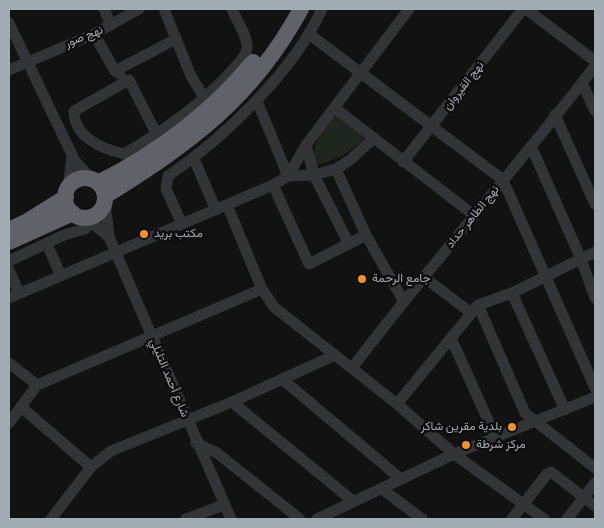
<!DOCTYPE html>
<meta charset="utf-8">
<style>
body{margin:0}
#map{position:relative;width:604px;height:528px;overflow:hidden;background:#121213;font-family:Signika,sans-serif}
canvas{display:block}
.frame{position:absolute;inset:0;border:10px solid #a3abb4;pointer-events:none}
</style>
<div id="map">
<canvas width="604" height="528"></canvas>
<div class="frame"></div>
</div>
<script>
const ctx = document.querySelector('canvas').getContext('2d');
ctx.lineJoin = 'round';
function paint(path, color) { ctx.fillStyle = color; ctx.fill(path, 'evenodd'); }
function trace(path, color, width, dash) { ctx.strokeStyle = color; ctx.lineWidth = width; ctx.lineCap = dash ? 'butt' : 'round'; ctx.setLineDash(dash || []); ctx.stroke(path); }
function drawText(font, color, halo, rows, align = 'center') {
  ctx.font = font + ' Signika,Vazirmatn,sans-serif'; ctx.lineWidth = 5; ctx.setLineDash([]); ctx.textBaseline = 'middle'; ctx.strokeStyle = halo; ctx.fillStyle = color; for (const [text, x, y, turn = 0] of rows) {
    ctx.save(); ctx.translate(x, y); ctx.rotate((+turn || 0) * Math.PI / 180); ctx.textAlign = isNaN(turn) ? turn : align; if (halo) ctx.strokeText(text, 0, 0); ctx.fillText(text, 0, 0); ctx.restore();
  }
}
paint(new Path2D(`
 M 338,113 L 365,138 C 350,152 336,161 316,165 C 310,140 323,132 338,113 Z`), '#1e261e');
trace(new Path2D(`
 M 104,9 L 111,25
 M 164,9 L 191,76 L 205,99
 M 526,9 L 595,61
 M 9,23 L 75,161 L 91,179
 M 94,34 L 115,71 L 120,74
 M 309,34 L 503,180 L 595,388
 M 9,70 L 94,34 L 139,9
 M 115,71 L 176,39
 M 582,83 L 595,111
 M 257,101 L 288,176
 M 335,108 L 475,216
 M 555,115 L 595,204
 M 157,135 L 129,80 L 74,111 C 74,137 102,149 124,154 C 164,131 199,106 230,73 C 236,66 246,57 247,48 C 248,36 236,20 232,9
 M 306,145 L 314,175 L 349,244
 M 531,146 L 581,259 L 595,298
 M 194,159 L 216,210
 M 403,162 L 523,9
 M 336,169 L 350,160 L 374,138
 M 288,176 L 306,145 L 409,9
 M 273,185 L 309,264 L 366,235
 M 68,189 L 72,156
 M 105,201 L 109,237 L 231,519
 M 227,205 L 262,289 L 274,307 L 397,404 L 454,454 L 544,519
 M 82,218 L 97,227 L 109,237
 M 182,224 L 166,189 L 168,176 C 224,138 294,71 322,9
 M 47,244 L 61,276
 M 9,261 L 64,235 L 85,229
 M 9,270 L 19,293
 M 424,277 L 471,313
 M 512,293 L 565,410
 M 9,298 L 273,185 L 288,176 L 314,175 L 336,169 L 366,235 L 403,300
 M 478,305 L 525,413 L 595,468
 M 451,338 L 496,438
 M 9,363 L 37,385
 M 352,368 C 430,265 516,169 595,66
 M 282,379 L 401,479
 M 232,402 L 353,501
 M 397,404 L 478,305 L 512,293 L 595,252
 M 21,407 L 91,467
 M 9,423 L 37,385 L 262,289
 M 196,443 L 217,453 L 300,519
 M 382,489 L 422,519
 M 51,519 L 91,467 L 111,451 L 232,402 L 335,355
 M 186,519 L 224,505
 M 317,519 L 454,454 L 595,397
 M 512,519 L 547,474 L 551,472 L 595,506
 M 567,519 L 595,483`), '#333438', 11);
trace(new Path2D(`
 M65 198a20 20 0 1 1 40 0a20 20 0 1 1-40 0Z
 M 98,183 C 157,153 211,113 253,62
 M 105,196 C 190,143 252,99 301,9
 M 9,230 L 26,222 L 66,197
 M 9,242 L 73,213`), '#5f6369', 16);
for (const [x, y, r, color] of [
 [144,234,5,"#ef922e"],
 [362,279,5,"#ef922e"],
 [512,427,5,"#ef922e"],
 [466,445,5,"#ef922e"]
]) { const dot = new Path2D(); dot.arc(x, y, r, 0, 2 * Math.PI); ctx.fillStyle = color; ctx.fill(dot); trace(dot, '#0d0d0e', 2); }
drawText('12px', '#a3abb4', '#0d0d0e', [
 ["نهج صور",84,37,-22],
 ["نهج القيروان",464,86,-52],
 ["نهج الطاهر حداد",473,217,-51],
 ["شارع أحمد التليلي",169,378,67]
]);
drawText('12px', '#a3abb4', '#0d0d0e', [
 ["مكتب بريد",154,234],
 ["جامع الرحمة",372,279],
 ["بلدية مقرين شاكر",502,427,"right"],
 ["مركز شرطة",476,445]
], 'left');
</script>
